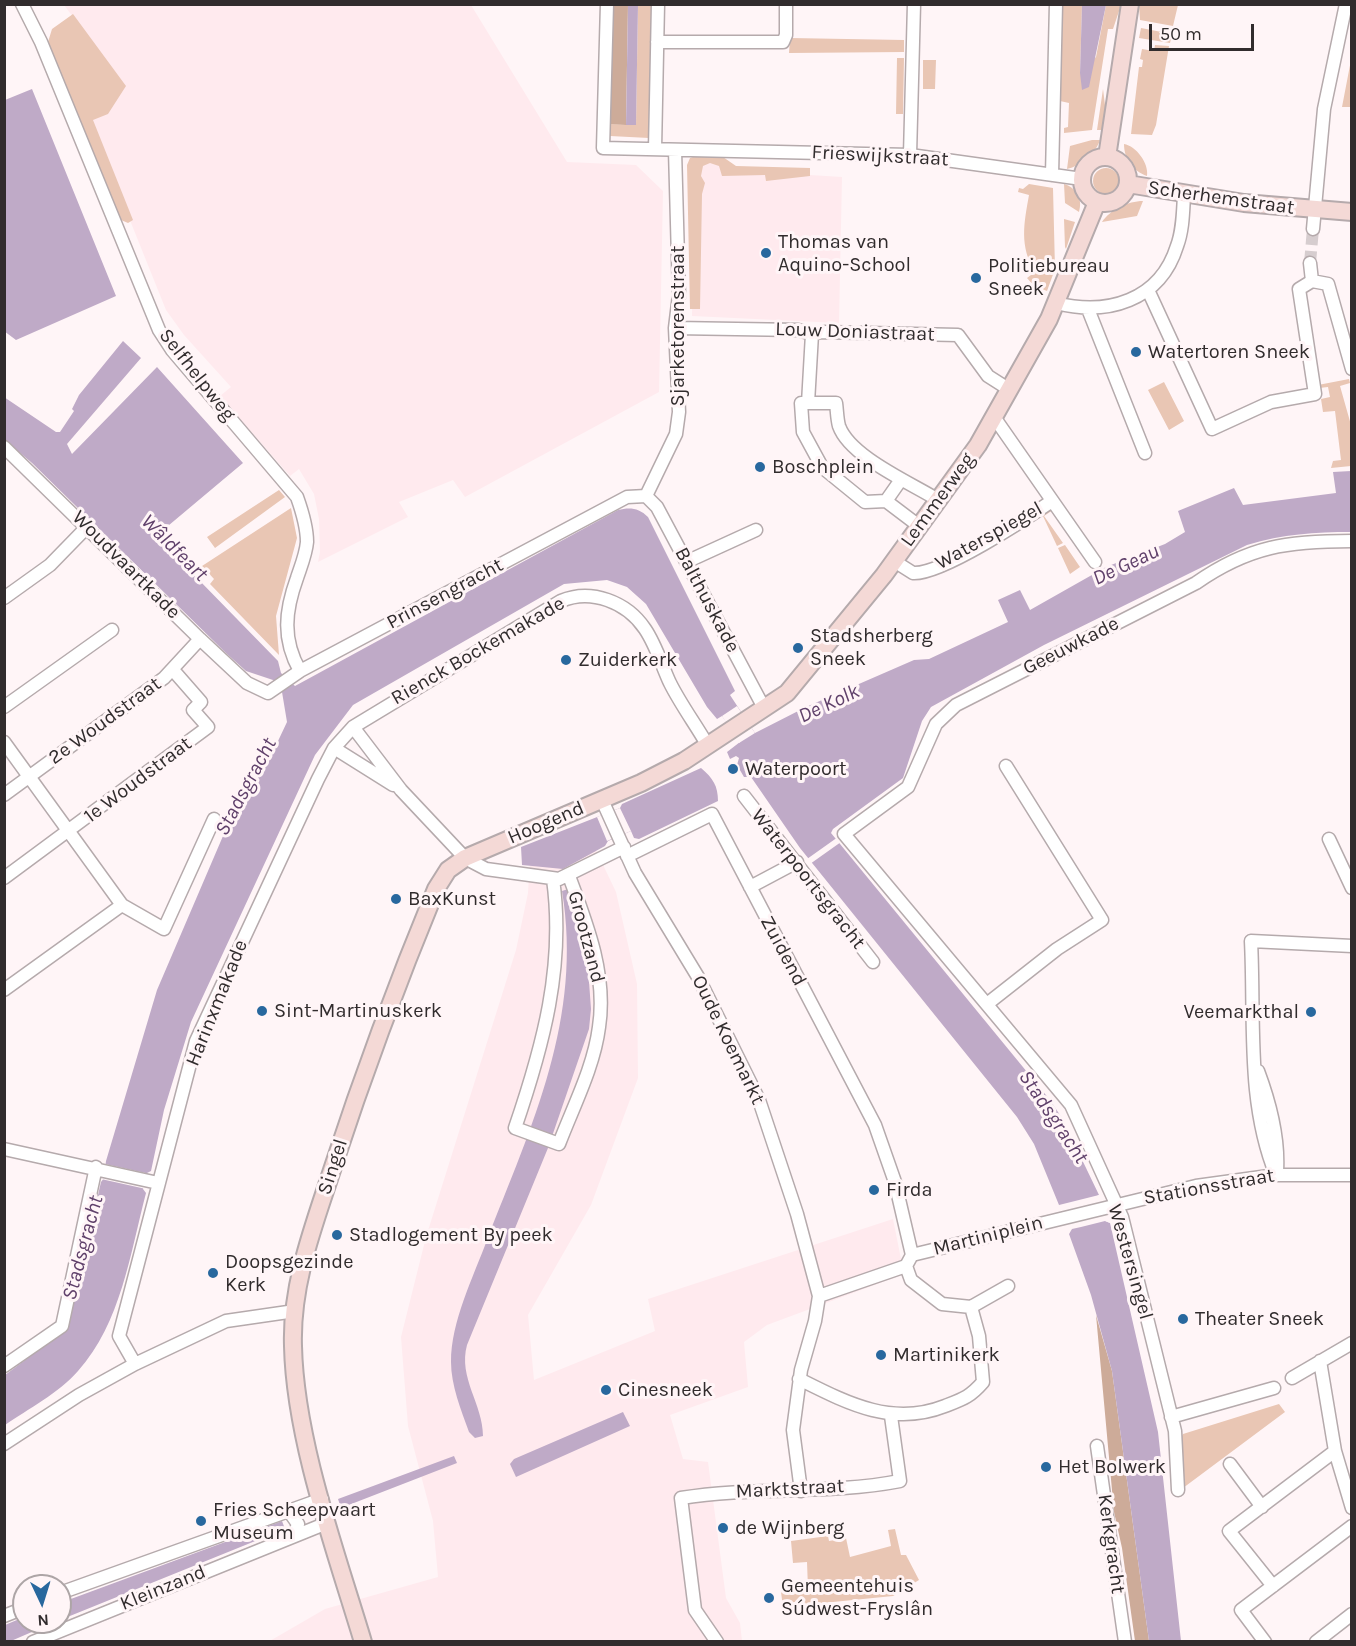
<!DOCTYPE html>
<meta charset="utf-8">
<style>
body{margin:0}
#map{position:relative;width:1356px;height:1646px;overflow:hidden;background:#fff5f7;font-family:Karla,sans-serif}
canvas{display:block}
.frame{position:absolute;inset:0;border:6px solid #312c2d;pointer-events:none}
.north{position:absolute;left:12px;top:1574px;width:60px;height:60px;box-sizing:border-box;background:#fff5f7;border:2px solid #ada5a6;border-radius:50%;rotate:176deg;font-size:16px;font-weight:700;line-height:24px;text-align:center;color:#312c2d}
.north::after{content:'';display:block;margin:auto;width:21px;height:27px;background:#28689e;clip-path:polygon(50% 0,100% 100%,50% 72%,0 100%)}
.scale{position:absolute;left:1149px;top:24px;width:105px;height:27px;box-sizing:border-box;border:3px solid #312c2d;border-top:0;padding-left:8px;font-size:18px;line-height:21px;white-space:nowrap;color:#312c2d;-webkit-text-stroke:4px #fff5f7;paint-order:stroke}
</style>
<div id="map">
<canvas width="1356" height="1646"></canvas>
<div class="frame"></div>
<div class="north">N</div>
<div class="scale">50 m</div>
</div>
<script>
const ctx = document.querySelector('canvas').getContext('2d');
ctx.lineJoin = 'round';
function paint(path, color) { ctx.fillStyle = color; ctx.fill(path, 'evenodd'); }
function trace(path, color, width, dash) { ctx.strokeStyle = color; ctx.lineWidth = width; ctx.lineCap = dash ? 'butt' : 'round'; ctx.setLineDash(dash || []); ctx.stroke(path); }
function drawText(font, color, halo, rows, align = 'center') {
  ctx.font = font + ' Karla,sans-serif'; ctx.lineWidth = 6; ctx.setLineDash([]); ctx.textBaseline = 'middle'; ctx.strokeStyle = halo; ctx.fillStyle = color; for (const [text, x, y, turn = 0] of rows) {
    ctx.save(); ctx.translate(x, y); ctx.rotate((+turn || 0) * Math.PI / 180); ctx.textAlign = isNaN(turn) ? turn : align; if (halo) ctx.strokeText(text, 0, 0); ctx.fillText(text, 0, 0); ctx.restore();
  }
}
paint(new Path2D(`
 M 64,5 L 471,5 L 567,162 L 636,165 L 663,191 L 659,392 L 465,497 L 453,480 L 399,502 L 408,517 L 318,562 L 320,552 L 319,519 L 314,494 L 299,469 L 290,476 L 220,396 L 231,387 L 184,335 L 166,310 L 58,41 L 73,17 Z
 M 719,160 L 729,170 L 842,177 L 839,323 L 692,316 L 694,161 Z
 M 594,846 L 616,892 L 637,984 L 638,1078 L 591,1205 L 528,1315 L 534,1380 L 655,1331 L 648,1299 L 893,1219 L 904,1274 L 767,1325 L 744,1342 L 748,1387 L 670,1415 L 683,1459 L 708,1462 L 726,1598 L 740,1623 L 742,1641 L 268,1642 L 325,1609 L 438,1577 L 433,1521 L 408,1426 L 401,1337 L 426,1237 L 516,950 L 528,893 L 530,860 Z`), '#ffeaee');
paint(new Path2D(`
 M 638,5 L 652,5 L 649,138 L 610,136 L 610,124 L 636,125 Z
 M 1062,5 L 1082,5 L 1080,73 L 1096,57 L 1106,5 L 1121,5 L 1113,29 L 1108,29 L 1092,130 L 1064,133 L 1064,128 L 1068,127 L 1069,103 L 1060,101 Z
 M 1139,5 L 1178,5 L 1173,26 L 1140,20 Z
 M 73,14 L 126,86 L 108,114 L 93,120 L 133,220 L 128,223 L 121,220 L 48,42 L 52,29 Z
 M 1141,28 L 1172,34 L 1170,43 L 1139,38 Z
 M 790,38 L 904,40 L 904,52 L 789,53 Z
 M 1155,45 L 1169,46 L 1156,125 L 1152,135 L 1131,134 L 1139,67 L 1142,67 L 1143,60 L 1140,59 L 1142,49 L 1154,51 Z
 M 897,58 L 904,58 L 903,114 L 896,114 Z
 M 923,60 L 936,60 L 935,89 L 923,89 Z
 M 1351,60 L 1351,107 L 1342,107 Z
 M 1103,89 L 1106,113 L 1103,130 L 1097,130 Z
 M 1092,140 L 1100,140 C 1096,153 1081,166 1067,169 L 1070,146 Z
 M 1124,144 C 1136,146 1149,163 1147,176 C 1133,171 1124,159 1124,144 Z
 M 696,156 L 723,157 L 736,166 L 810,168 L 810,176 L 766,181 L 765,175 L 722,176 L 719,166 L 710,163 L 703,166 L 701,176 L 705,183 L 702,194 L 700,309 L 690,309 L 687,165 L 690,158 Z
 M1093 181a13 13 0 1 1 26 0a13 13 0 1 1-26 0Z
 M 1029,184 L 1053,188 L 1055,269 L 1047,291 L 1034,286 L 1027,278 L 1035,272 C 1019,246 1024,223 1029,195 L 1018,192 L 1019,188 L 1023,189 Z
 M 1064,184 C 1077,188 1083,199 1079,212 L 1065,203 Z
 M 1143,201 L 1137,216 L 1102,222 C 1110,210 1128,201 1143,201 Z
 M 1064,219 L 1075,222 L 1066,249 L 1065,247 Z
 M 1349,379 L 1350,383 L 1340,386 L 1351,425 L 1351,466 L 1331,468 L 1333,461 L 1341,460 L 1335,411 L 1323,412 L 1321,399 L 1330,397 L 1328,387 L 1319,388 L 1318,385 Z
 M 1164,382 L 1184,421 L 1169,430 L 1148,390 Z
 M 279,490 L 285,497 L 215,548 L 207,537 Z
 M 291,508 L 297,538 L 276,616 L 279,655 L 210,584 L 214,579 L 202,566 Z
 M 1051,508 L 1053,510 L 1044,516 L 1063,543 L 1057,546 L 1042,514 Z
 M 1065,545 L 1080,567 L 1070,574 L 1058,548 Z
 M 1279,1404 L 1285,1412 L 1183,1488 L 1181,1438 L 1183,1434 Z
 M 895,1529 L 901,1555 L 906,1555 L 919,1580 L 893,1596 L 783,1607 L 781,1592 L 808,1589 L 807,1562 L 793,1563 L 791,1541 L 828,1536 L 829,1541 L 846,1538 L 850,1557 L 891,1546 L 888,1530 Z`), '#e9c6b4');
paint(new Path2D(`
 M 612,5 L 628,5 L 626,125 L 610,124 Z
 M 1096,1315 L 1112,1371 L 1149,1641 L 1135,1641 L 1122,1548 L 1114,1512 Z`), '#cdab99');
paint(new Path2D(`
 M 628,5 L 638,5 L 636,125 L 626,125 Z
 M 1082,5 L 1106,5 L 1089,87 L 1082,90 L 1080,73 Z
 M 32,89 L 116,296 L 16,340 L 4,331 L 5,100 Z
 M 123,341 L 141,358 L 67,444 L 72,454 L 157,367 L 243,463 L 156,536 L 278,661 L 281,673 L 295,686 L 618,510 C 630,507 639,508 648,517 L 735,691 L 730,695 L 755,733 L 806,707 L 914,660 L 929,659 L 1008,622 L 998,600 L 1020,590 L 1030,610 L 1106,567 L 1165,544 L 1185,532 L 1178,511 L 1234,488 L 1243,505 L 1336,493 L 1333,472 L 1351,471 L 1351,532 C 1315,532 1283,534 1247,545 L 1044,645 L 931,707 L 922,721 L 903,778 L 833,829 L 831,833 L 1050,1100 L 1062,1118 L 1099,1195 L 1087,1201 L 1095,1221 L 1103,1220 L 1110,1223 L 1158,1432 L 1181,1641 L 1149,1641 L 1112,1371 L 1091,1295 L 1069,1234 L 1070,1229 L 1080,1225 L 1072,1205 L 1062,1207 L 1059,1205 L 1034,1144 L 1017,1117 L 800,848 L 751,777 L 744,777 L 737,765 L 739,758 L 736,756 L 730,759 L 727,752 L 740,742 L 722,716 L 717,719 L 707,707 L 646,604 L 627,587 L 607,580 L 564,584 L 353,705 L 315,755 L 191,1022 L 164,1110 L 151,1171 L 147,1173 L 143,1189 L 146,1193 C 130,1254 121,1323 78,1371 C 59,1393 28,1409 5,1425 L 5,1375 L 67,1329 L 101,1182 L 104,1178 L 106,1161 L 157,990 L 226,829 L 270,758 L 287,722 L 282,692 L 273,680 L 246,671 L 227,654 L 32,463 L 5,440 L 4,397 L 56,432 L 60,432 L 74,411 L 72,409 L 79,395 Z
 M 701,768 C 713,778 718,786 718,801 L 639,839 L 634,838 L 631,831 L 608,841 L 605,846 L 563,869 L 522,865 L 521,847 L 620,808 L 622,804 Z
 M 568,889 L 588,968 L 591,1009 L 589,1029 L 548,1148 L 467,1345 C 458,1378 483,1404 483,1436 L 475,1438 L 469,1432 C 461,1410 451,1385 451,1362 C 451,1321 473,1278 487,1240 C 532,1125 583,1018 562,891 Z
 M 623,1412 L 630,1426 L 516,1477 L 510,1464 L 514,1459 Z
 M 454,1456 L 457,1463 L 341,1508 L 338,1499 Z
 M 282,1521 L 285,1529 L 60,1620 L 60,1603 Z
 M 24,1617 L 24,1622 L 55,1622 L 11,1641 L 5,1641 L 5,1625 Z`), '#bfaac7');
paint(new Path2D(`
 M 737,706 L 755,733 L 739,743 L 722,716 Z
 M 620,808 L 631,831 L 607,841 L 597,817 Z
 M 838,837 L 841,842 L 810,864 L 807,859 Z
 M 105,1164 L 150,1174 L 146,1189 L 101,1179 Z
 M 1099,1195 L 1100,1200 L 1091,1203 L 1096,1218 L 1107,1217 L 1110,1223 L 1105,1221 L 1081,1227 L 1072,1229 L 1069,1234 L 1067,1227 L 1076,1224 L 1070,1208 L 1060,1210 L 1059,1205 Z`), '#fff5f7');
trace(new Path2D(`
 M 1310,263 L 1313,229`), '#d6cdcf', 12, [12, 6]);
const street = new Path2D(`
 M 22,4 L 41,42 L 159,330 L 172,350 L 297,497 C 302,511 307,526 307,542 C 306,554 301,566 297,578 C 285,611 282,639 300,671
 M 607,4 L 603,148 L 910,155 L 1082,179
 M 657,42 L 783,42 L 786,35 L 786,4
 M 655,149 L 658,4
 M 910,155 L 914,4
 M 1052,175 L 1056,4
 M 1313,229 L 1324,109 L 1346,4
 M 1310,263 L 1312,281 L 1328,284 L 1352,369
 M 1148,290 L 1212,429 L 1271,402 L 1315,394 L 1299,289 L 1312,281
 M 1056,303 C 1107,316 1160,301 1177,246 C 1183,230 1183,212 1184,195
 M 1088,309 L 1145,453
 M 675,328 L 798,330 L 812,334 L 822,332 L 958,335 L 988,376 L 1010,390
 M 812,334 L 808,403 L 836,403 C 837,410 837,419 839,426 C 850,457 911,483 938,500
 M 808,403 L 801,403 L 803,432 L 822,467 L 865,502 L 886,501 L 919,526
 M 994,417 L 1095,562
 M 4,447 L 200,639 L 247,683 L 268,693 L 300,671 L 627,497 L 646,496 L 657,507 L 764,708
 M 646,496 L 676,434 L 679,412 L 675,328 L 679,295 L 675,150
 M 886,501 L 900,481
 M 894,561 L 913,573 C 941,575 1027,518 1052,501
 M 686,562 L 756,530
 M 4,598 L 50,565 L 87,527
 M 4,707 L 112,630
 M 353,727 L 401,790 L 465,858 L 486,869 L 559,879 L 624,847
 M 4,742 L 122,905 L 164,929 L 214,819
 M 334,748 L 393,785
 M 4,795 L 164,678 L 200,639
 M 744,796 L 873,962
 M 602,800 L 635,873 L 698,977 L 759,1100 L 797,1214 L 819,1296 L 815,1321 L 801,1370 L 793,1430 L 801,1491
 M 1329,839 L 1352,888
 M 627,856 L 712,814 L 875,1125 L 895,1182 L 912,1255
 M 4,878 L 208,727 L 193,710 L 201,702 L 173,670
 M 553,879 C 565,966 543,1046 515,1128 L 559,1144 C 573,1107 594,1067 599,1027 C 607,975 587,924 569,876
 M 750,887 L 797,862
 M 4,990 L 122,905
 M 987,1004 L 1057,949 L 1102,920 L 1006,766
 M 1258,1071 C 1270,1103 1279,1137 1277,1171
 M 4,1149 L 158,1183
 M 1276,1175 C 1246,1102 1255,1019 1251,941 L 1352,946
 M 912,1255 L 1196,1186 L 1276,1175 L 1352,1175
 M 906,1266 L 911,1280 L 942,1304 L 971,1307
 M 819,1296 L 906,1266 L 912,1255
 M 1320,1361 L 1335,1451 L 1352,1508
 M 135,1364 L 119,1336 L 196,1041 L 318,779 L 334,748 L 353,727 L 561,601 C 591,588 627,602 645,629 C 656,645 662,666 670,683 C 681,705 696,725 708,746
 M 4,1366 L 62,1326 L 96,1167
 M 1292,1378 L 1352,1343
 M 799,1379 C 847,1403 892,1427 945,1406 C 963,1399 970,1397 983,1382 L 979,1336 L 971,1307 L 1008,1286
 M 1171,1417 L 1274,1388
 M 4,1444 L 79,1395 L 135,1364 L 226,1321 L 295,1311
 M 1097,1446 L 1125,1642
 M 1230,1464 L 1262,1507
 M 1178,1490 L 1175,1431 L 1122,1217 L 1071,1105 L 844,834 L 908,787 L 936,724 L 956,705 L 1196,583 C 1249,546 1288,541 1352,541
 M 288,1510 L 298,1524 L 294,1536
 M 1273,1586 L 1229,1531 L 1335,1451
 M 60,1593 L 322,1499
 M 4,1616 L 24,1608
 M 33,1642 L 327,1523
 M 717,1642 L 695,1610 L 681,1498 C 753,1486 828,1495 900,1481 L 891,1416
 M 1265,1642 L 1241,1610 L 1352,1526
 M 1316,1642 L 1352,1614`);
const secondary = new Path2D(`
 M1082 180a23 23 0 1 1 46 0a23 23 0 1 1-46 0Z
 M 1107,157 L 1130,4
 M 1128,184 L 1244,203 L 1352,212
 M 363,1642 C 336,1552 295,1440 293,1346 C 291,1284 313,1228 332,1170 C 363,1075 398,981 436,889 L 448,870 L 465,858 L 641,783 L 684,761 L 787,693 L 884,575 L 978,445 L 1049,319 L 1097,202`);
trace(street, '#b5aaac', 15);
trace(secondary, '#b5aaac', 20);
trace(street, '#fff', 12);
trace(secondary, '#f4d9d6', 16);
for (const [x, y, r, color] of [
 [766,253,6,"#28689e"],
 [976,278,6,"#28689e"],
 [1136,352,6,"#28689e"],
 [760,467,6,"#28689e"],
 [798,648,6,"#28689e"],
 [566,660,6,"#28689e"],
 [733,769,6,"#28689e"],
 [396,899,6,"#28689e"],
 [262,1011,6,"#28689e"],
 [1311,1012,6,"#28689e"],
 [874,1190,6,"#28689e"],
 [337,1235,6,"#28689e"],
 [213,1273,6,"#28689e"],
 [1183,1319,6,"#28689e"],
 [881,1355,6,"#28689e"],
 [606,1390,6,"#28689e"],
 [1046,1467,6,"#28689e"],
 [201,1521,6,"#28689e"],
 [723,1528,6,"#28689e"],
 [769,1598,6,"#28689e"]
]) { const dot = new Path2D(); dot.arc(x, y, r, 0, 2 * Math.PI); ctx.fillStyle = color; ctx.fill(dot); trace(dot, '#fff5f7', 2); }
drawText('20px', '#312c2d', '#fff5f7', [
 ["Frieswijkstraat",880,156,3],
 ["Scherhemstraat",1221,198,8],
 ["Sjarketorenstraat",678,326,-90],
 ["Louw Doniastraat",855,332,2],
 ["Selfhelpweg",197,375,52],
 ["Lemmerweg",938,500,-54],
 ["Waterspiegel",989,536,-29],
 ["Woudvaartkade",126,565,45],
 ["Prinsengracht",445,594,-28],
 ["Balthuskade",707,600,62],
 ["Geeuwkade",1071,646,-27],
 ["Rienck Bockemakade",478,651,-30],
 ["2e Woudstraat",105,721,-36],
 ["1e Woudstraat",138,780,-37],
 ["Hoogend",546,823,-23],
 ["Waterpoortsgracht",808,879,52],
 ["Grootzand",586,937,75],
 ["Zuidend",783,951,62],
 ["Harinxmakade",217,1003,-68],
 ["Oude Koemarkt",728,1040,64],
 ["Singel",333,1167,-72],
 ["Stationsstraat",1209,1187,-10],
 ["Martiniplein",988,1236,-14],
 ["Westersingel",1130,1262,74],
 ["Marktstraat",790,1489,-3],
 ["Kerkgracht",1111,1544,82],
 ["Kleinzand",163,1588,-22]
]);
drawText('20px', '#312c2d', '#fff5f7', [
 ["Thomas van",778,242],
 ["Aquino-School",778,265],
 ["Politiebureau",988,266],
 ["Sneek",988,289],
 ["Watertoren Sneek",1148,352],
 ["Boschplein",772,467],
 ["Stadsherberg",810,636],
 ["Sneek",810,659],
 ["Zuiderkerk",578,660],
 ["Waterpoort",745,769],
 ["BaxKunst",408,899],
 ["Sint-Martinuskerk",274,1011],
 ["Veemarkthal",1299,1012,"right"],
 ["Firda",886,1190],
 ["Stadlogement By peek",349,1235],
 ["Doopsgezinde",225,1262],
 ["Kerk",225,1285],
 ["Theater Sneek",1195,1319],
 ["Martinikerk",893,1355],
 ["Cinesneek",618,1390],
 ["Het Bolwerk",1058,1467],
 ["Fries Scheepvaart",213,1510],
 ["Museum",213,1533],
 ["de Wijnberg",735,1528],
 ["Gemeentehuis",781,1586],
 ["Súdwest-Fryslân",781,1609]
], 'left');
drawText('italic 21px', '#60416b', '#fff5f7', [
 ["Wâldfeart",174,548,45],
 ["De Geau",1126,565,-25],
 ["De Kolk",829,704,-25],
 ["Stadsgracht",246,787,-62],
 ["Stadsgracht",1053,1117,56],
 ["Stadsgracht",83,1248,-75]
]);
</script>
